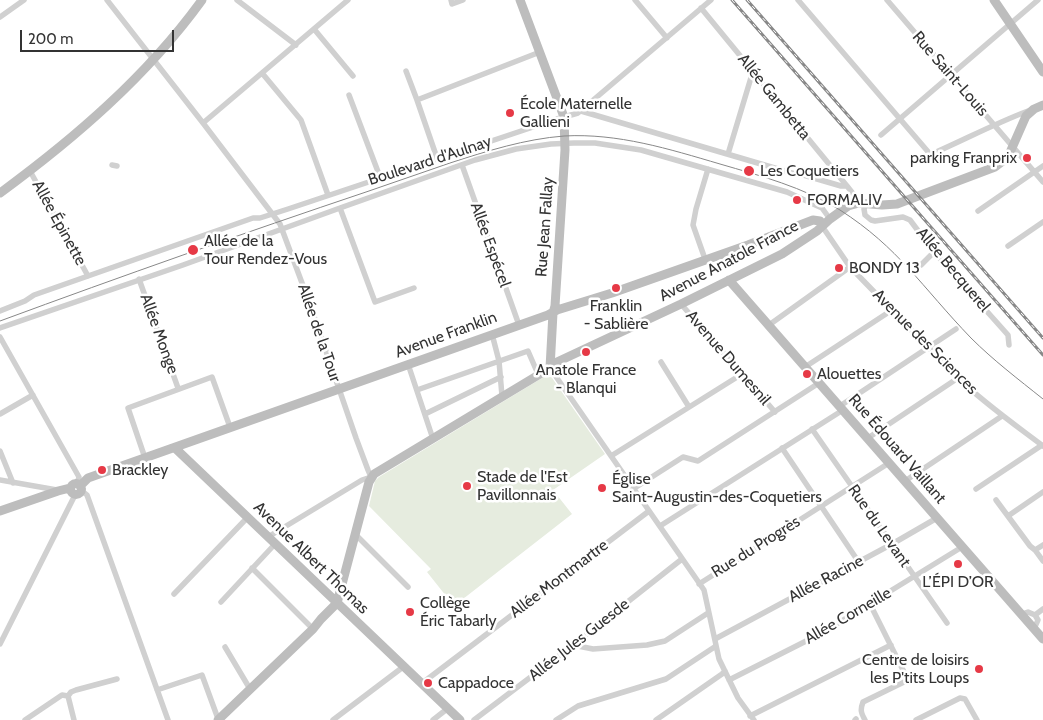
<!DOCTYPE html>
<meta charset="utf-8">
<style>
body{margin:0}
#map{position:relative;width:1043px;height:720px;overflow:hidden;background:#fff;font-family:Cabin,sans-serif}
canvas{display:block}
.scale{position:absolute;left:20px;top:30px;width:154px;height:22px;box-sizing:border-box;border:2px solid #333;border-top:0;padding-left:6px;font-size:15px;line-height:18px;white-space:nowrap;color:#333;-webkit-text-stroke:4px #fff;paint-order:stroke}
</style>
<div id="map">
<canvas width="1043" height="720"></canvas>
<div class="scale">200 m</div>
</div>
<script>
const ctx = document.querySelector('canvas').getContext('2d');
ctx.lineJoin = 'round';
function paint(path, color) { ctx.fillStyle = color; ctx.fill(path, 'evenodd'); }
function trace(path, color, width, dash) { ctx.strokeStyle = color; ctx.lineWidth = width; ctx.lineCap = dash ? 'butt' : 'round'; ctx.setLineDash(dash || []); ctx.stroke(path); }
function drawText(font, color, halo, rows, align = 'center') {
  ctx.font = font + ' Cabin,sans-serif'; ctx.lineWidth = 5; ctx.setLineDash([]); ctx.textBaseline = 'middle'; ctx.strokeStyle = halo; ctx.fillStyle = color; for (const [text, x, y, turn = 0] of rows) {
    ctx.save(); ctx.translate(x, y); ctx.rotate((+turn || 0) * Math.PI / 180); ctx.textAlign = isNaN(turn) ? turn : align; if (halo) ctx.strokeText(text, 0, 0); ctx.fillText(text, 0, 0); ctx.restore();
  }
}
paint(new Path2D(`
 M 547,375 L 550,375 L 605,454 L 553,490 L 572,514 L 454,606 L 427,572 L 431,569 L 369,506 L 375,481 L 379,477 Z`), '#e6ecdf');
trace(new Path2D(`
 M 107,0 L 203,123 L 280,224 L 308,299 L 356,438 L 368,470 L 371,477 L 362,480 L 268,537
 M 237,0 L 296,45
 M 451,0 L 452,4 L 463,0
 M 635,0 L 667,38
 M 798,0 L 930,154 L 934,153 C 966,139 996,123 1028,111
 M 887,0 L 1043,182
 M 701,8 L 847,186
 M 0,17 L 24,0
 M 314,29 L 353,76
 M 406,71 L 417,100
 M 262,73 L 301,120 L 328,195
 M 349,95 L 380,177
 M 581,111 L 795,174 L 800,174 L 841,186 L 847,186 L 858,200 L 859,203
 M 203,123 L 348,0
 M 881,135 L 1038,0
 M 728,154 L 753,71
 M 437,158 L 417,100 L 540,52
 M 112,165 L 117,166
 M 462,165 L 519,325
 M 30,171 L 88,276
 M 866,204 L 864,209 L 865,215 L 871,220 L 875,221 L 903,217 L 910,220 L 934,252 L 1008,335 L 1009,345
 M 340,208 L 375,302 L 414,288
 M 978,211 L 1043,166
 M 823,225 L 824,229 L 850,267 L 958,378 C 984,403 1014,424 1043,446
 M 1008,246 L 1043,222
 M 705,259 L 693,225 L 696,209 L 708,169
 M 921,265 L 934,252
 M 139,279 L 178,388
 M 681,304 L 775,412
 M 0,311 L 25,301 L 34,295 L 253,218 L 260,218 L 288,209 L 557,119 L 578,113 L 711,0
 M 769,325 L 850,267
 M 0,328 L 183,265 L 340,208 L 475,160 L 516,149 L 551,144 L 574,143 L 595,143 L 641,150 L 787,192 L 822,208 L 830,219
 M 492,334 L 499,361 L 502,396
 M 0,337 L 79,477 L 77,484
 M 661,362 L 689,407
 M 408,364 L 433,439
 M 805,367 L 892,310
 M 550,368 L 704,590 L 719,659 L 738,698 L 754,720
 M 417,390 L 528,351 L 538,374
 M 840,406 L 956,329
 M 0,414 L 33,395
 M 425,414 L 501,377
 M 812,429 L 947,623
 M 868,438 L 958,378
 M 782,448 L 858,561
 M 0,451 L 13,483
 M 611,456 L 742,374
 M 145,458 L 128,408 L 212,377 L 230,427
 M 0,480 L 57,490
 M 905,481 L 1002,416
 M 633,489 L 683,457 L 698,461 L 819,383
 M 976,489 L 1042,445
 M 81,490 L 87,495 L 168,720
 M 996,500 L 1030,546 L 1035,550 L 1043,561
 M 1008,516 L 1043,492
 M 660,526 L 843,410
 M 355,534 L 408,587
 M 1035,550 L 1043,545
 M 252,568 L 313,629
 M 699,584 L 889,463
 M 174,594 L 247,518
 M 221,602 L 275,544
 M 1022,614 L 1028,612 L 1035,615
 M 1035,615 L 1043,609
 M 1034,629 L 1038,620 L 1035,615
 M 715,639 L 892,544 L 937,518
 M 0,644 L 75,495
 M 573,645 L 593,649 L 647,645 L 665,641 L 708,613
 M 225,647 L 250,689
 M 729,680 L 822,633 L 962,547
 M 421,684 L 649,511
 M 157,690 L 202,675 L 217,716 L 219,719
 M 68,696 L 71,692 L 76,690 L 117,679
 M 750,716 L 891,645
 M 25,720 L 62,695 L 68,696 L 74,720
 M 333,720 L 403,667
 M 433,720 L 447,709
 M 474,720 L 573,645 L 682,559
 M 556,720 L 578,706 L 666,679 L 716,646
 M 656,720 L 722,674 L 725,671
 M 855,720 L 856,719
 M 865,720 C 861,713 860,710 863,702 L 908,680 L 870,604
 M 916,720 L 960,698 L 965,699 L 977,720`), '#d0d0d0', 5.5);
trace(new Path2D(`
 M 520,0 L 564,117 L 565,150 L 555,306 L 553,313 L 550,368
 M 994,0 L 1043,72
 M 0,193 C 75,138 147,76 202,0
 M 729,280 L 1043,639
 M 175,448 L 460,720
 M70.5 489a5.5 5.5 0 1 1 11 0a5.5 5.5 0 1 1-11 0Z
 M 80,486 L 88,478 L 548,315 L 557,310 L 612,293 L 748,245 L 813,220 L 820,221 L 823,225
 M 0,511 L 58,491 L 70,488
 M 218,720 L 313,629 L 321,619 L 337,603 L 369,482 L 374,474 L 550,368 L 557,362 L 681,304 L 782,254 L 817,231 L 830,219 L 848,206 L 859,203 L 882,205 L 897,204 L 995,167 L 1008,157 L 1026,116 L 1034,109 L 1043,105`), '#bdbdbd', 9);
trace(new Path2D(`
 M 0,321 C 122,276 244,233 366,192 C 394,182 422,173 450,163 C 487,151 525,139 564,136 C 618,133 669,149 720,164 C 761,176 803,187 840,210 C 899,248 921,286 971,338 C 993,360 1018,379 1043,399`), '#888', 1);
const rail = new Path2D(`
 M 732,0 L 1043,355
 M 747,0 L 1043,338`);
trace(rail, '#888', 3);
trace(rail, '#fff', 1, [4]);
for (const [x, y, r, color] of [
 [510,113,5,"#e63946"],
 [1027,158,5,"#e63946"],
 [749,171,6,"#e63946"],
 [797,200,5,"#e63946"],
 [193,250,6,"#e63946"],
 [839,268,5,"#e63946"],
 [616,288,5,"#e63946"],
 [586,352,5,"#e63946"],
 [807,374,5,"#e63946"],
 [102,470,5,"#e63946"],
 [467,486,5,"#e63946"],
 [602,488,5,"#e63946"],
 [958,564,5,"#e63946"],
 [410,612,5,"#e63946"],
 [979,669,5,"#e63946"],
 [428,683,5,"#e63946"]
]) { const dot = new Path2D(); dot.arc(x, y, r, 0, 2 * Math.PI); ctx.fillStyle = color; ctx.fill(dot); trace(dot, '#fff', 2); }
drawText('16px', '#333', '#fff', [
 ["Rue Saint-Louis",950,74,49],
 ["Allée Gambetta",774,97,51],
 ["Boulevard d'Aulnay",430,161,-18],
 ["Allée Épinette",59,223,61],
 ["Rue Jean Fallay",545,227,-86],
 ["Allée Espécel",490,245,70],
 ["Avenue Anatole France",729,261,-28],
 ["Allée Becquerel",953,270,50],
 ["Allée de la Tour",319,333,71],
 ["Allée Monge",159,334,70],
 ["Avenue Franklin",446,335,-20],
 ["Avenue des Sciences",925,342,45],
 ["Avenue Dumesnil",728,358,49],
 ["Rue Édouard Vaillant",897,449,49],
 ["Rue du Levant",879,526,55],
 ["Rue du Progrès",756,547,-32],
 ["Avenue Albert Thomas",311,558,44],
 ["Allée Montmartre",559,579,-37],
 ["Allée Racine",826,579,-28],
 ["Allée Corneille",848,616,-30],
 ["Allée Jules Guesde",579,640,-38]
]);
drawText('16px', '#333', '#fff', [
 ["École Maternelle",520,104],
 ["Gallieni",520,122],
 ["parking Franprix",1017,158,"right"],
 ["Les Coquetiers",760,171],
 ["FORMALIV",807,200],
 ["Allée de la",204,241],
 ["Tour Rendez-Vous",204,259],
 ["BONDY 13",849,268],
 ["Franklin",616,306,"center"],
 ["- Sablière",616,324,"center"],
 ["Anatole France",586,370,"center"],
 ["- Blanqui",586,388,"center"],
 ["Alouettes",817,374],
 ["Brackley",112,470],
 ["Stade de l'Est",477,477],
 ["Pavillonnais",477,495],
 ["Église",612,479],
 ["Saint-Augustin-des-Coquetiers",612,497],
 ["L’ÉPI D’OR",958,582,"center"],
 ["Collège",420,603],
 ["Éric Tabarly",420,621],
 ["Centre de loisirs",969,660,"right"],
 ["les P'tits Loups",969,678,"right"],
 ["Cappadoce",438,683]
], 'left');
</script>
